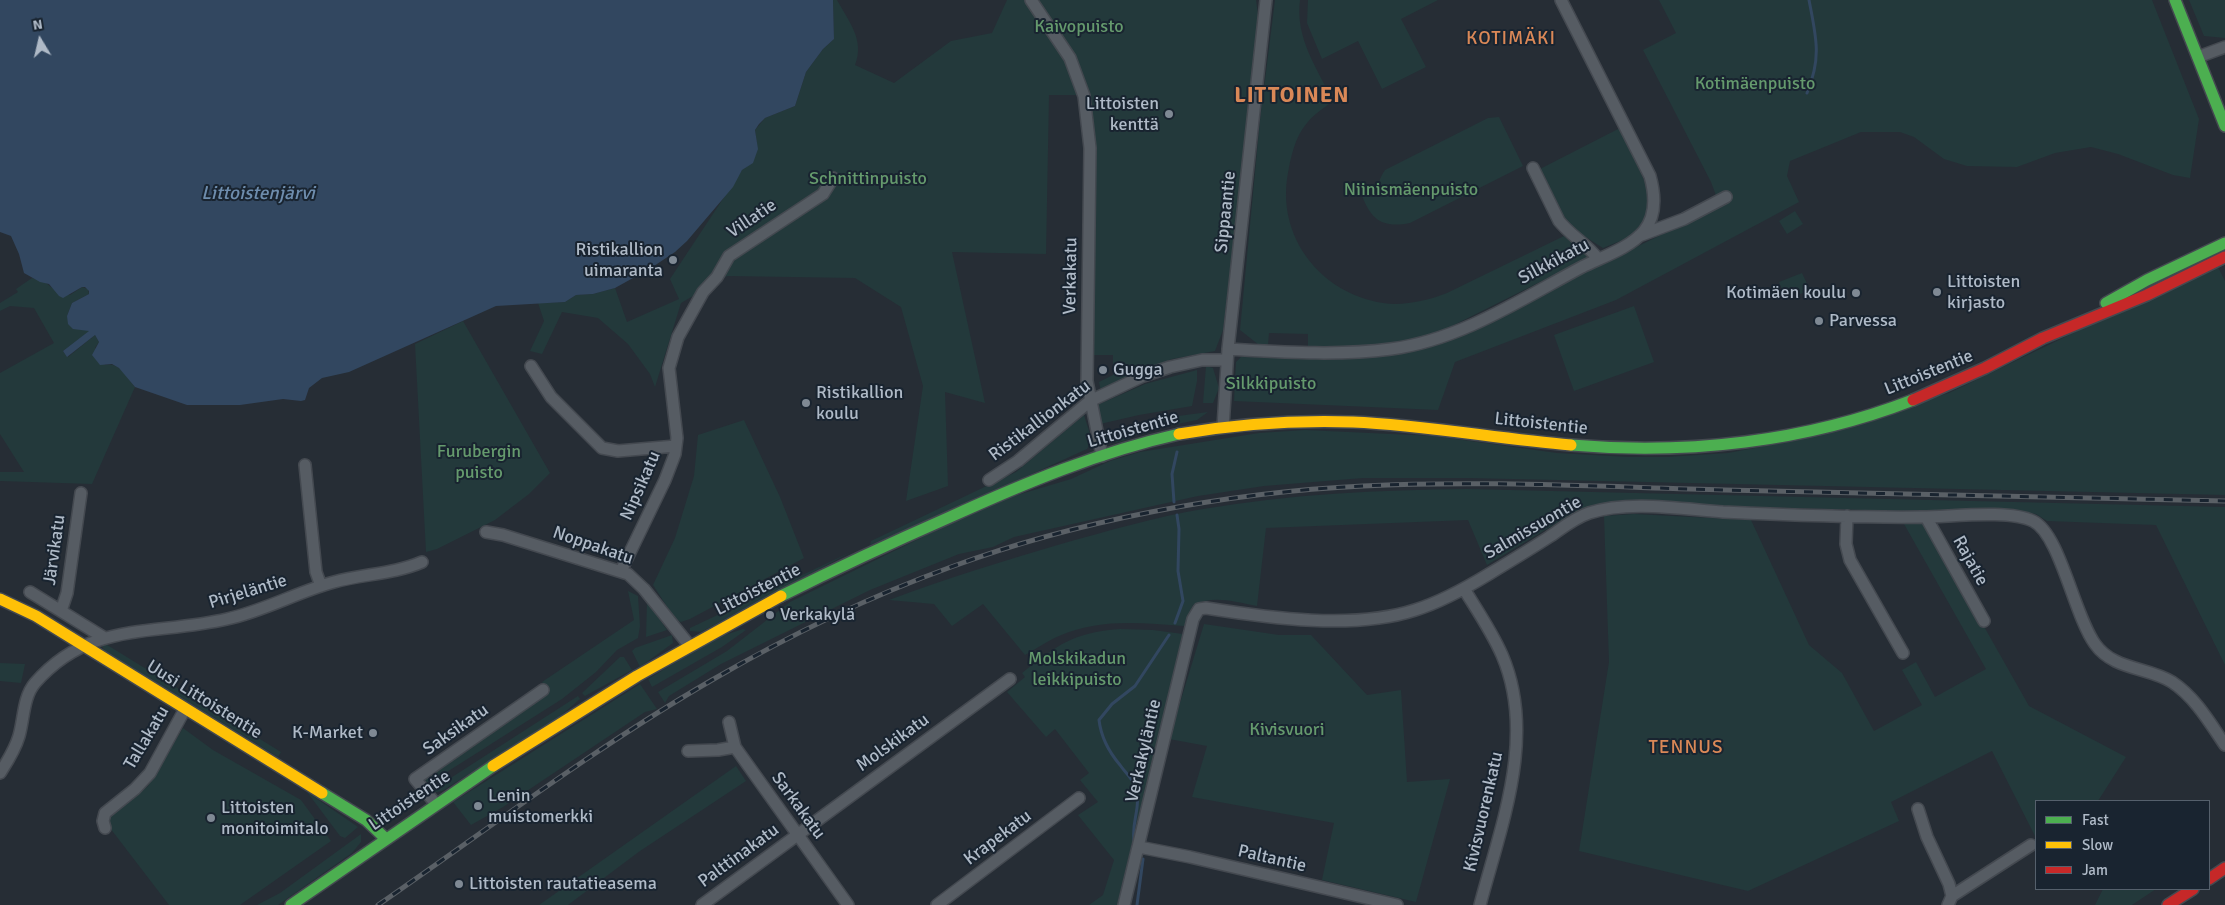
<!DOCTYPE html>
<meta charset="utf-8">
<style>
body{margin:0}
#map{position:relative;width:2225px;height:905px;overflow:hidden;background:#262d35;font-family:Signika,sans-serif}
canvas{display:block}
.legend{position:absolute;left:2035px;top:800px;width:175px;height:90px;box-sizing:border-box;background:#192430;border:1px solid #55606c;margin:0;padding:6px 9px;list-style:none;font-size:15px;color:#afbac7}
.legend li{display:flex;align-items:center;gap:10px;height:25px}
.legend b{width:25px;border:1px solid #55606c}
.north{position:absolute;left:15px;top:15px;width:50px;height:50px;-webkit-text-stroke:4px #192430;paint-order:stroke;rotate:351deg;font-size:14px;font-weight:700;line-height:20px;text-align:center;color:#afbac7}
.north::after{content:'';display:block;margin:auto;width:18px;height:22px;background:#afbac7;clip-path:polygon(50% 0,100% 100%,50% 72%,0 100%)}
</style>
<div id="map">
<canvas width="2225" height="905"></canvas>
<ul class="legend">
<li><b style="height:6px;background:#4caf50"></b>Fast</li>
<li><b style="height:6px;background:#ffc107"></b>Slow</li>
<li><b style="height:6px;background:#c62828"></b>Jam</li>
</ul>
<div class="north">N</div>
</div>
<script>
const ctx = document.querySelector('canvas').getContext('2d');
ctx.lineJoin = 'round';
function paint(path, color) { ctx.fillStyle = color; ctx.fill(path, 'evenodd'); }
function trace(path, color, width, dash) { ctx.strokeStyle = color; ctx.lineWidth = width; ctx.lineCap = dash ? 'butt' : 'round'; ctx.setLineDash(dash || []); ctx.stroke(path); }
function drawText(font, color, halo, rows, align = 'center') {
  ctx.font = font + ' Signika,sans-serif'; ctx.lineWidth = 4; ctx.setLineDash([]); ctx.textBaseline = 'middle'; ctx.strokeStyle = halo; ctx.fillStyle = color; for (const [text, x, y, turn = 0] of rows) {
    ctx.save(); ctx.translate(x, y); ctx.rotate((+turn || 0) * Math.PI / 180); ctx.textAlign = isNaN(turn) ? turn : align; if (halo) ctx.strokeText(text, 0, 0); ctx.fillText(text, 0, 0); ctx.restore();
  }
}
paint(new Path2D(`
 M 833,0 L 837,0 C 849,22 865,40 855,65 L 894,83 L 951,41 L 992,33 L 1007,0 L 1256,0 L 1259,21 L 1255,73 L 1223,330 L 1215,351 L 1172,359 L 1134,373 L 1101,391 L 1099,382 L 1113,375 L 1113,355 L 1091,355 L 1088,96 L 1082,72 L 1074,76 L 1080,95 L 1049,95 L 1046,254 L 952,252 L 985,403 L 945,392 L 948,486 L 906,501 L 923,386 L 901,307 L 855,278 L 727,276 L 681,303 L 655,387 L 650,374 L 628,344 L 598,318 L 562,312 L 542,354 L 530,351 L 544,321 L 538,303 L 565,302 L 576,295 L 593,294 L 615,288 L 627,322 L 679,299 L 670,279 L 742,170 C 759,158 758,150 755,130 L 765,118 L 795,106 L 806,72 L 823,49 L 834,39 Z
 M 1275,0 L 1300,0 C 1295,38 1317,68 1333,101 C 1324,108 1314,114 1307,123 C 1295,137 1291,156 1288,173 C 1276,235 1319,293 1383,303 C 1403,306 1427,301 1447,293 L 1564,236 L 1590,257 L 1428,338 L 1373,347 L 1308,346 L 1308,334 L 1269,333 L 1268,345 L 1259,345 L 1240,330 L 1260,120 Z
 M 1308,0 L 1438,0 L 1401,19 L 1426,67 L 1382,89 L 1358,41 L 1322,59 L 1307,23 Z
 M 1659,0 L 2152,0 L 2199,119 L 2190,178 L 2173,175 L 2118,154 L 2091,147 L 2055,153 L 2017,167 L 1967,166 L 1944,159 L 1914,137 L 1900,132 L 1861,132 L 1790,161 L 1787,176 L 1799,202 L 1616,300 L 1455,362 L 1438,410 L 1234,401 L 1236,362 L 1241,357 L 1320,358 L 1399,352 L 1526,301 L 1720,206 L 1711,182 L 1643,50 L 1676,33 Z
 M 2189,0 L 2225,0 L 2225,38 L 2204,36 Z
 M 1499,117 L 1523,166 L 1410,223 C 1383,228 1372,221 1362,196 L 1378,197 C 1377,186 1379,179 1385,170 L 1488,118 Z
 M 1620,128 L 1650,193 L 1648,216 L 1630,237 L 1603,248 L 1568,226 L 1538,170 Z
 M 1795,211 L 1803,224 L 1787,234 L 1779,221 Z
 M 2218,267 L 2225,281 L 2225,495 L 1468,478 L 1363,478 L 1264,486 L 1198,496 L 1014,537 L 993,547 L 959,554 L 870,590 L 721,664 L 669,696 L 665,703 L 658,692 L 727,651 L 790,602 L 994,502 L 1071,479 L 1110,461 L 1140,452 L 1259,433 L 1305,430 L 1434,436 L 1557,453 L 1629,457 L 1667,457 L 1728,453 L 1792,441 L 1949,393 L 2096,322 Z
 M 1802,273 L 1810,290 L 1786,300 L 1779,282 Z
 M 32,278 L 45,282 L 51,287 L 70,295 L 82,287 L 88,289 L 89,294 L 72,303 L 67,316 L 90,331 L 63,351 L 68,357 L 95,335 L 99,342 L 95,348 L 105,365 C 120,362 126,377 135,387 L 92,484 L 0,481 L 0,472 L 24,472 L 0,434 L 0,373 L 54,343 L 34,308 L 10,306 L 0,311 L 0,303 L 18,292 L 16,289 Z
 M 1634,306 L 1654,362 L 1574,391 L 1554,335 Z
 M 463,321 L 550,473 L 529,494 L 495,520 L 437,549 L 426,552 L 415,344 Z
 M 1206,366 L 1213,368 L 1219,388 L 1213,403 L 1203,403 Z
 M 1197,370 L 1197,381 L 1192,406 L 1139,415 L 1100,424 L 1095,406 L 1145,384 Z
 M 1208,412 L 1197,420 L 1158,428 L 1156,419 Z
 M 1084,415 L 1092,440 L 1087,449 L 944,514 L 870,545 L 871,541 L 1016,472 Z
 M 744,420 L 780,497 L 804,558 L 690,619 L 681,622 L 675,619 L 653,585 L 675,538 L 694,476 L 698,435 Z
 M 1146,422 L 1148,431 C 1133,434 1121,447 1106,440 L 1104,433 Z
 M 1467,489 L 2225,507 L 2225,665 L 2156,525 L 2047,521 L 2036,514 L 2003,510 L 1899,511 L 1616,503 L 1595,505 L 1575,512 L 1487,565 L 1468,520 L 1266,528 L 1257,606 C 1235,602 1214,595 1193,605 L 1184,626 C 1141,623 1100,618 1059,636 C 1047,641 1036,649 1025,655 L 983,604 L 952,626 L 934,604 L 889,600 C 945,579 1003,561 1061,544 C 1108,531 1155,517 1203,509 C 1291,494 1379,490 1467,489 Z
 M 1634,514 L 1751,520 L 1809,645 L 1842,673 L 1874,731 L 1922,705 L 1902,670 L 1916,662 L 1935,697 L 1986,669 L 1904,524 L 1926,524 L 2029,706 L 2126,757 L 2098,801 L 2036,801 L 2036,838 L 1992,751 L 1891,802 L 1899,821 L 1748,891 L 1579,851 L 1609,662 L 1604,516 Z
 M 853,551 L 701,632 L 690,631 L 690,628 Z
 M 628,591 L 638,596 L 640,626 L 638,638 L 617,650 L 596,672 L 562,699 L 428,784 L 425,780 L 549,693 L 542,682 L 634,620 Z
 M 647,601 L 667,630 L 646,637 Z
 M 1204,624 L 1279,635 L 1311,635 L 1367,695 L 1401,690 L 1407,782 L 1450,779 L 1416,902 L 1322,880 L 1334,823 L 1192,797 L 1207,746 L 1169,739 Z
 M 743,629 L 746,630 L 722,647 L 652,687 L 648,679 L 716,638 Z
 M 1120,629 L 1153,630 L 1183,634 L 1117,905 L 1089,905 L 1103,895 L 1114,860 L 1078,815 L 1098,802 L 1080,780 L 1089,773 L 1055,729 L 1046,737 L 1007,692 L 1025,677 L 1022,673 C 1059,644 1072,633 1120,629 Z
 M 672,635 L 673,643 L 640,667 L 632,651 L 635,648 Z
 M 104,643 L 281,752 L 278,757 L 105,651 L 102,647 Z
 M 620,657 L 624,657 L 632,670 L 585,696 L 582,693 Z
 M 0,663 L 25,664 L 21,683 L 0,681 Z
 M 640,684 L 657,709 L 645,712 L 503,807 L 471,825 L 453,802 Z
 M 578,696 L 580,699 L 558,718 L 442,791 L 436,792 L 432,790 Z
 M 183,728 L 213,750 L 301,800 L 331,841 L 240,905 L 169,905 L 110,828 L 108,816 L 131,801 L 148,786 Z
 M 736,766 L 746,781 L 640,851 L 568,905 L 539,905 Z
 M 307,792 L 358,827 L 345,838 L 340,836 Z
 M 361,834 L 361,842 L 352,853 L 278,905 L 257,905 L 280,893 Z
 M 2103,889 L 2156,889 L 2132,905 L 2095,905 Z`), '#23393b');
paint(new Path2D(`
 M 0,0 L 833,0 L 834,39 L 823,49 L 806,72 L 795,106 L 765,118 L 759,124 L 755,130 L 758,149 L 753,163 L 742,170 L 733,187 L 687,241 L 675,252 L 651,268 L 615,288 L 593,294 L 576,295 L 565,302 L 496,306 L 349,372 L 322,378 L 309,388 L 305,400 L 301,401 L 283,399 L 240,405 L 187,405 L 135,387 L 119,368 L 112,364 L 100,365 L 92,355 L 99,342 L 95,335 L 67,357 L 63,351 L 89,331 L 73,329 L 68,324 L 67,316 L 72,303 L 89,294 L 89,291 L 85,287 L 82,287 L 63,298 L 59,296 L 49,284 L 40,282 L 24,273 L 19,254 L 11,236 L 0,232 Z`), '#324760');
trace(new Path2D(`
 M 1807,93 C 1822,57 1816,37 1809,0
 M 1174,502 L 1172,474 L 1177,452
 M 1175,623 L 1183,601 L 1178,571 L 1179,529 L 1177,515
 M 1134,841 C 1131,819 1143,807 1134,784 C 1131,777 1124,771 1120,765 C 1109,752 1101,737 1099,720 L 1112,704 L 1135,686 L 1169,635
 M 1137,905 L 1143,859`), '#324760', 3);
const street = new Path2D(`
 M 1031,0 L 1070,58 L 1084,96 L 1090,148 L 1087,381 L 1102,456
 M 2198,57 L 2225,47
 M 1533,168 L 1559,221 C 1571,236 1587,244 1598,259
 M 1639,236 L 1684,219 L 1726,197
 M 1228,349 C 1282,352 1337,356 1391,349 C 1460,340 1522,299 1582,267 C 1602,257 1630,248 1644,231 C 1657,215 1655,194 1650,176 L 1561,0
 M 531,366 L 551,397 L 602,448 L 618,451 L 676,446
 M 1223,427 L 1228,349 L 1266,0
 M 305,465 L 316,572 L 321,586
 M 989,480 L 1018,461 L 1090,401 L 1143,376 L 1170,367 L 1202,360 L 1227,360
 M 1847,516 L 1846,544 L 1850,560 L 1903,653
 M 1926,517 L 1984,621
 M 486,532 L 503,535 L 628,574 L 644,589 L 689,645
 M 621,571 L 665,480 L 675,454 L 677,438 L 669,368 L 678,337 L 703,292 L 717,277 L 729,256 L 823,194 L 833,178
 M 1464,589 C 1477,610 1492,632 1502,655 C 1537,736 1501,825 1480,905
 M 30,592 L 103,637
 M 61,611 L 67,593 L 81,493
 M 729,722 L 735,747 L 848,905
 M 688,751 L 718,750 L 735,747
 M 0,773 C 7,762 15,750 19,736 C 24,719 23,697 35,683 C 90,620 154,636 227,619 C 264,611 297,592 334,582 C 363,574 394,574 422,562
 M 436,804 L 415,779 L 543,690
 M 1918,809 L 1927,837 L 1949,884 L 1952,896
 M 105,828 L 103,821 L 105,813 L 135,789 L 150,773 L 185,709
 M 1139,847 L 1190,857 L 1397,905
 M 702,905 L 1010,679
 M 937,905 L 1079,798
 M 1124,905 L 1193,619 L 1199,609 L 1206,608 C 1269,618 1354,630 1415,610 C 1441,602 1466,588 1489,574 C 1509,562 1529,550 1549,537 C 1561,529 1574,518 1589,513 C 1628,500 1682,509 1723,512 C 1789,515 1856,518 1922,517 C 1950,517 2008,509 2033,521 C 2060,534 2074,615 2095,644 C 2113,670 2148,667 2172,682 C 2195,697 2210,723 2225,745
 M 1948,905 L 1952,896 L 2031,845`);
const fast = new Path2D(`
 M 2175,0 L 2225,126
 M 2106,303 L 2147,280 L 2225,243
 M 1571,445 C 1687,455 1805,442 1913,400
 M 781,596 C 837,568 893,542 950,517 C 1025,483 1099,452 1179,434
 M 322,793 L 366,820 L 386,839
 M 291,905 L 493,766`);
const slow = new Path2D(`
 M 1179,434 C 1237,424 1295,420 1353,422 C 1426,425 1498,439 1571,445
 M 0,599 L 36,616 L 322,793
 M 493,766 L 637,676 L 781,596`);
const jam = new Path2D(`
 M 1913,400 L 1985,368 L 2043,338 L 2147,295 L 2225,257
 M 2209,879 L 2225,868
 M 2168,905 L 2193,889`);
trace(street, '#444950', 14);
trace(fast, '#444950', 14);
trace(slow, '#444950', 14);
trace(jam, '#444950', 14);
trace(street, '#565c63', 11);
trace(fast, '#4caf50', 11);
trace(slow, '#ffc107', 11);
trace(jam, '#c62828', 11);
const rail = new Path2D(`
 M 378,905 C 488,829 596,747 712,680 C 788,636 868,597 951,567 C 1075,521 1230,492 1363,486 C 1483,480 1605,487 1725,490 C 1892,494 2058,497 2225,501`);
trace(rail, '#5a6066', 5);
trace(rail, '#192430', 3, [9]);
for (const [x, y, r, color] of [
 [1169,114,5,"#7f8994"],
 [673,260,5,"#7f8994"],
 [1937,292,5,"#7f8994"],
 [1856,293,5,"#7f8994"],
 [1819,321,5,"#7f8994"],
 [1103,370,5,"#7f8994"],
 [806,403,5,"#7f8994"],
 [770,615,5,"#7f8994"],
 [373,733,5,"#7f8994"],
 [478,806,5,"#7f8994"],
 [211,818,5,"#7f8994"],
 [459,884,5,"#7f8994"]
]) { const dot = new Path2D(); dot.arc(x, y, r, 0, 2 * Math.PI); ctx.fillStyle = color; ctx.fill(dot); trace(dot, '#192430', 2); }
drawText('18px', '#659a6d', '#192430', [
 ["Kaivopuisto",1079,27],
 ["Kotimäenpuisto",1755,84],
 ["Schnittinpuisto",868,179],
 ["Niinismäenpuisto",1411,190],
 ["Silkkipuisto",1271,384],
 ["Furubergin",479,452],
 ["puisto",479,473],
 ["Molskikadun",1077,659],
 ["leikkipuisto",1077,680],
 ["Kivisvuori",1287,730]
]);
drawText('18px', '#afbac7', '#192430', [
 ["Littoisten",1159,104,"right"],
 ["kenttä",1159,125,"right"],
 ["Ristikallion",663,250,"right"],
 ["uimaranta",663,271,"right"],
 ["Littoisten",1947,282],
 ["kirjasto",1947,303],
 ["Kotimäen koulu",1846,293,"right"],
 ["Parvessa",1829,321],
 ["Gugga",1113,370],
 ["Ristikallion",816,393],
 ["koulu",816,414],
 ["Verkakylä",780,615],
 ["K-Market",363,733,"right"],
 ["Lenin",488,796],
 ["muistomerkki",488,817],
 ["Littoisten",221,808],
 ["monitoimitalo",221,829],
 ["Littoisten rautatieasema",469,884]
], 'left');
drawText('18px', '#afbac7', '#192430', [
 ["Sippaantie",1226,212,-84],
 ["Villatie",752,219,-34],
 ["Silkkikatu",1554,262,-28],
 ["Verkakatu",1071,276,-89],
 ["Littoistentie",1929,373,-22],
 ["Ristikallionkatu",1040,421,-37],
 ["Littoistentie",1541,424,6],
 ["Littoistentie",1133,430,-16],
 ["Nipsikatu",641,486,-66],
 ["Salmissuontie",1533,528,-30],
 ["Noppakatu",593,546,19],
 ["Järvikatu",55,550,-82],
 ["Rajatie",1970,561,61],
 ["Littoistentie",758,590,-27],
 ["Pirjeläntie",248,592,-17],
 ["Uusi Littoistentie",204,700,32],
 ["Saksikatu",456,730,-35],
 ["Tallakatu",147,738,-59],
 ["Molskikatu",893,743,-36],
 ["Verkakyläntie",1144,751,-77],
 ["Littoistentie",410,801,-34],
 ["Sarkakatu",798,806,54],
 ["Kivisvuorenkatu",1484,812,-77],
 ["Krapekatu",998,838,-37],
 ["Palttinakatu",739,856,-36],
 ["Paltantie",1272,859,13]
]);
ctx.letterSpacing = '1px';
drawText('19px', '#da8857', '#192430', [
 ["KOTIMÄKI",1511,39],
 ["TENNUS",1686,748]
]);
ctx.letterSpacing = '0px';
drawText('italic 19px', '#6e8dad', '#192430', [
 ["Littoistenjärvi",258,194]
]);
ctx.letterSpacing = '1px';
drawText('bold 22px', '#da8857', '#192430', [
 ["LITTOINEN",1292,96]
]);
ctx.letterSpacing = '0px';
</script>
